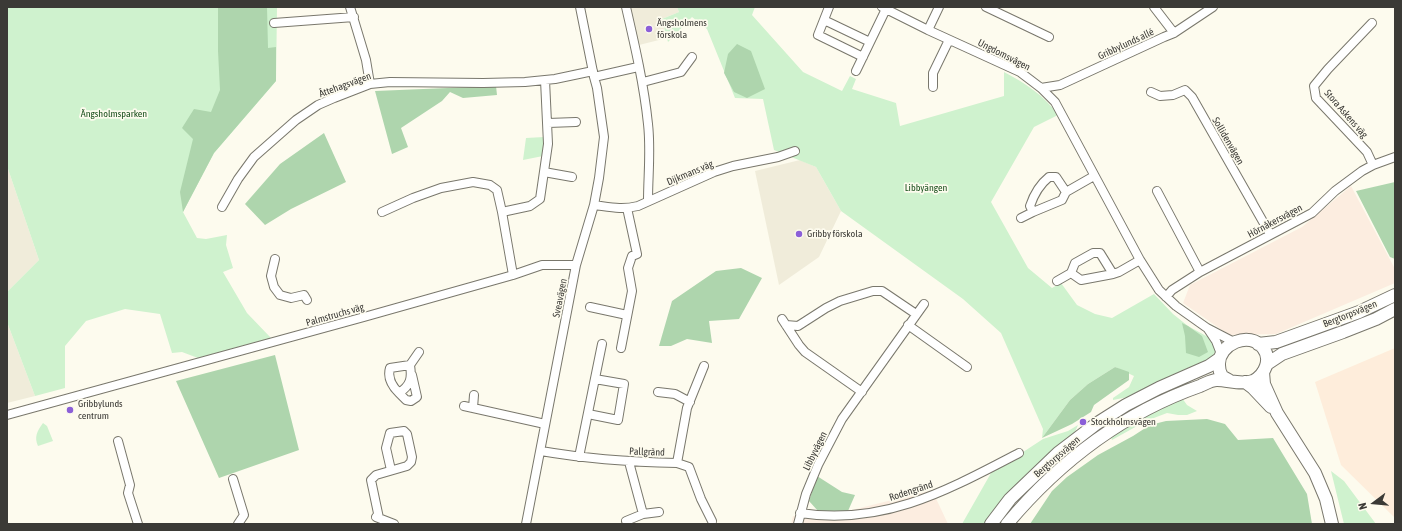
<!DOCTYPE html>
<meta charset="utf-8">
<style>
body{margin:0}
#map{position:relative;width:1402px;height:531px;overflow:hidden;background:#fdfbee;font-family:"Asap Condensed",sans-serif}
canvas{display:block}
.frame{position:absolute;inset:0;border:8px solid #3b3a36;pointer-events:none}
.north{position:absolute;left:1354px;top:483px;width:40px;height:40px;-webkit-text-stroke:3px #fdfbee;paint-order:stroke;rotate:254deg;font-size:11px;font-weight:700;line-height:16px;text-align:center;color:#3b3a36}
.north::after{content:'';display:block;margin:auto;width:14px;height:18px;background:#3b3a36;clip-path:polygon(50% 0,100% 100%,50% 72%,0 100%)}
</style>
<div id="map">
<canvas width="1402" height="531"></canvas>
<div class="frame"></div>
<div class="north">N</div>
</div>
<script>
const ctx = document.querySelector('canvas').getContext('2d');
ctx.lineJoin = 'round';
function paint(path, color) { ctx.fillStyle = color; ctx.fill(path, 'evenodd'); }
function trace(path, color, width, dash) { ctx.strokeStyle = color; ctx.lineWidth = width; ctx.lineCap = dash ? 'butt' : 'round'; ctx.setLineDash(dash || []); ctx.stroke(path); }
function drawText(font, color, halo, rows, align = 'center') {
  ctx.font = font + ' "Asap Condensed",sans-serif'; ctx.lineWidth = 3.5; ctx.setLineDash([]); ctx.textBaseline = 'middle'; ctx.strokeStyle = halo; ctx.fillStyle = color; for (const [text, x, y, turn = 0] of rows) {
    ctx.save(); ctx.translate(x, y); ctx.rotate((+turn || 0) * Math.PI / 180); ctx.textAlign = isNaN(turn) ? turn : align; if (halo) ctx.strokeText(text, 0, 0); ctx.fillText(text, 0, 0); ctx.restore();
  }
}
paint(new Path2D(`
 M 1351,186 L 1395,269 L 1395,283 L 1276,334 L 1229,335 L 1183,303 L 1190,285 L 1302,227 Z
 M 932,490 L 948,524 L 791,524 L 793,516 L 848,511 Z`), '#fcede0');
paint(new Path2D(`
 M 1395,348 L 1395,518 L 1341,465 L 1315,382 Z`), '#feeddb');
paint(new Path2D(`
 M 629,7 L 677,7 L 679,12 L 662,19 L 667,38 L 639,45 Z
 M 800,160 L 816,167 L 841,211 L 819,257 L 779,285 L 755,171 Z
 M 7,166 L 39,260 L 7,292 Z
 M 7,322 L 35,396 L 7,403 Z`), '#f0ecda');
paint(new Path2D(`
 M 7,7 L 277,7 L 276,81 L 214,153 L 183,212 L 197,238 L 206,239 L 227,235 L 226,245 L 233,268 L 223,272 L 247,313 L 271,338 L 198,358 L 182,352 L 172,353 L 160,314 L 125,309 L 86,321 L 65,346 L 65,388 L 35,396 L 7,322 L 7,292 L 39,260 L 7,166 Z
 M 677,7 L 755,7 L 752,15 L 803,72 L 842,91 L 850,76 L 856,79 L 852,89 L 896,103 L 900,126 L 1004,96 L 1004,72 C 1025,83 1044,95 1058,115 L 1034,127 L 991,202 L 1028,268 L 1052,288 L 1061,283 L 1077,305 L 1095,314 L 1112,318 L 1154,294 L 1173,314 L 1188,326 L 1208,337 L 1215,347 L 1215,352 L 1212,358 L 1204,363 L 1152,385 L 1133,396 L 1113,400 L 1113,398 L 1129,387 L 1134,376 L 1115,367 L 1088,384 L 1070,400 L 1042,438 L 1043,429 L 1001,333 L 963,299 L 841,211 L 816,167 L 774,150 L 763,99 L 735,98 L 707,29 L 692,17 L 668,42 L 662,19 L 679,12 Z
 M 544,137 L 543,156 L 523,160 L 526,138 Z
 M 1182,398 L 1187,405 L 1197,411 L 1187,415 L 1178,415 L 1167,413 L 1146,421 L 1112,440 L 1110,435 L 1167,403 Z
 M 43,423 L 47,426 L 53,441 L 38,446 C 34,437 37,431 43,423 Z
 M 1078,425 L 1075,432 C 1043,461 1010,489 985,524 L 962,524 L 991,473 L 1043,439 L 1068,431 Z
 M 1331,471 L 1344,481 L 1376,524 L 1344,524 Z`), '#cff2ce');
paint(new Path2D(`
 M 218,7 L 267,7 L 268,48 L 276,47 L 276,81 L 214,153 L 183,212 L 180,192 L 193,139 L 182,128 L 194,109 L 211,112 L 220,90 L 218,51 Z
 M 737,44 L 751,51 L 765,89 L 747,98 L 734,92 L 724,73 L 728,54 Z
 M 496,86 L 497,95 L 463,98 L 450,92 L 442,101 L 401,128 L 408,147 L 392,154 L 375,91 Z
 M 324,133 L 346,182 L 291,209 L 265,225 L 245,204 L 280,164 Z
 M 1395,182 L 1395,259 L 1390,257 L 1356,191 Z
 M 741,268 L 762,278 L 739,319 L 709,321 L 712,343 L 687,339 L 671,346 L 659,346 L 672,301 L 716,271 Z
 M 1182,323 L 1188,326 L 1202,336 L 1208,352 L 1199,357 L 1186,353 L 1185,336 Z
 M 275,355 L 299,450 L 219,478 L 176,381 Z
 M 1115,367 L 1129,372 L 1129,380 L 1094,405 L 1091,412 L 1072,424 L 1042,438 L 1070,400 L 1088,384 Z
 M 1207,419 L 1225,424 L 1238,440 L 1273,438 L 1307,494 L 1312,524 L 1030,524 L 1052,491 L 1067,477 L 1098,455 L 1133,436 L 1150,425 L 1166,421 Z
 M 817,476 L 842,492 L 855,495 L 848,511 L 818,511 L 809,501 Z`), '#aed5ad');
const minor = new Path2D(`
 M 350,7 L 366,60 L 370,84
 M 626,7 C 635,46 644,85 648,124 C 651,150 648,176 648,201
 M 829,7 L 818,35 L 863,57
 M 882,7 L 928,30 L 1020,72 L 1041,88 L 1055,102 L 1140,260 L 1159,290 L 1176,306 L 1207,328 L 1234,342
 M 986,7 L 1049,37
 M 1154,7 L 1174,33
 M 824,20 L 870,42
 M 274,23 L 354,17
 M 1372,23 L 1328,69 L 1314,86 L 1316,98 L 1367,152 L 1373,165
 M 928,30 L 939,7
 M 856,71 L 886,9
 M 594,77 L 638,67
 M 643,82 L 681,72 L 692,57
 M 933,87 L 933,73 L 949,40
 M 1041,88 L 1060,85 L 1164,37 L 1174,33 L 1213,7
 M 1151,92 L 1160,96 L 1173,95 L 1185,90 L 1192,97 L 1270,234
 M 548,123 L 576,122
 M 544,172 L 572,177
 M 1157,191 L 1200,272
 M 1066,192 L 1056,177 L 1049,177 C 1039,185 1034,194 1030,206 L 1033,212 L 1062,200 L 1066,192 L 1094,176
 M 594,205 C 610,207 621,210 638,206 L 714,172 L 733,166 L 778,157 L 795,151
 M 222,207 L 238,179 L 254,157 L 296,120 L 318,105 L 334,98 L 370,84 L 390,82 L 483,83 L 525,82 L 555,79 L 593,71
 M 382,212 L 413,198 L 441,188 L 473,182 L 490,185 L 497,190 L 502,212 L 513,275
 M 502,212 L 530,206 L 540,199 L 548,144 L 545,80
 M 1021,218 L 1033,212
 M 275,259 L 271,276 L 274,287 L 280,295 L 291,298 L 304,295 L 307,300
 M 1113,274 L 1081,280 L 1071,273 L 1075,263 L 1093,253 L 1100,253 L 1113,274 L 1119,272 L 1140,260
 M 1057,281 L 1071,273
 M 1166,297 L 1172,290 L 1200,272 L 1312,213 L 1335,191 L 1362,171 L 1373,165 L 1395,157
 M 590,307 L 627,315
 M 782,319 L 799,345 L 805,352 L 862,392
 M 786,325 L 798,326 L 826,308 L 840,301 L 873,291 L 882,291 L 916,314
 M 908,325 L 967,367
 M 1208,329 L 1216,341 L 1221,354
 M 621,348 L 632,291 L 628,268 L 632,256 L 637,254 L 627,208
 M 410,365 C 412,378 411,385 399,393 C 392,386 387,378 390,368 L 410,365 L 419,352
 M 658,392 L 675,394 L 690,402
 M 399,393 L 406,400 L 411,401 L 417,397 L 412,375
 M 464,406 L 545,424
 M 473,408 L 474,395
 M 588,414 L 618,420 L 624,384 L 595,379
 M 7,415 L 364,317 L 513,275 L 542,265 L 576,265
 M 118,441 L 130,485 L 128,493 L 138,524
 M 541,451 C 587,459 630,462 677,463 L 687,408 L 704,366
 M 579,457 L 602,344
 M 629,462 L 643,514
 M 677,463 L 689,467 L 701,499 L 712,521
 M 233,479 L 244,515 L 238,524
 M 800,513 C 884,526 948,490 1019,453
 M 376,517 L 394,524
 M 379,518 L 371,480 L 376,475 L 407,466 L 411,462 L 412,457 L 407,434 L 404,431 L 390,433 L 386,448 L 391,470
 M 626,521 L 643,514 L 659,512
 M 526,524 L 576,265 L 594,205 L 599,178 L 604,137 L 597,88 L 594,77 L 580,7
 M 798,524 L 806,494 L 818,465 L 842,419 L 924,304`);
const secondary = new Path2D(`
 M 1258,344 L 1276,342 L 1359,312 L 1395,295
 M 1267,364 L 1282,354 L 1343,332 L 1376,319 L 1395,309
 M 1263,372 L 1264,384 L 1277,413 L 1315,473 L 1326,499 L 1332,524
 M 1245,382 L 1253,388 L 1271,407
 M 991,524 L 1010,499 L 1058,453 L 1096,424 L 1126,405 L 1159,388 L 1209,366 L 1219,359
 M 1007,524 C 1059,462 1123,413 1200,386 C 1205,384 1211,380 1217,380 C 1228,380 1242,385 1253,381 C 1265,375 1272,359 1263,348 C 1250,330 1218,344 1219,365 C 1219,368 1220,373 1222,376 C 1224,378 1228,379 1230,381`);
trace(minor, '#79776c', 10);
trace(secondary, '#79776c', 14);
trace(minor, '#fff', 8);
trace(secondary, '#fff', 12);
for (const [x, y, r, color] of [
 [649,29,4,"#8b5fd8"],
 [799,234,4,"#8b5fd8"],
 [70,410,4,"#8b5fd8"],
 [1083,422,4,"#8b5fd8"]
]) { const dot = new Path2D(); dot.arc(x, y, r, 0, 2 * Math.PI); ctx.fillStyle = color; ctx.fill(dot); trace(dot, '#fdfbee', 1.5); }
drawText('10px', '#3b3a36', '#fdfbee', [
 ["Ängsholmens",657,23],
 ["förskola",657,35],
 ["Gribby förskola",807,234],
 ["Gribbylunds",78,404],
 ["centrum",78,416],
 ["Stockholmsvägen",1091,422]
], 'left');
drawText('10px', '#3b3a36', '#fdfbee', [
 ["Gribbylunds allé",1126,44,-25],
 ["Ungdomsvägen",1004,55,27],
 ["Ättehagsvägen",345,85,-20],
 ["Stora Askens väg",1346,114,49],
 ["Sollidenvägen",1228,141,60],
 ["Dijkmans väg",690,173,-23],
 ["Hörnåkersvägen",1275,221,-28],
 ["Sveavägen",560,298,-79],
 ["Bergtorpsvägen",1350,314,-22],
 ["Palmstruchs väg",335,315,-16],
 ["Libbyvägen",815,451,-64],
 ["Pallgränd",647,452,2],
 ["Bergtorpsvägen",1057,457,-41],
 ["Rodengränd",911,491,-18]
]);
drawText('10px', '#1a501d', '#fdfbee', [
 ["Ängsholmsparken",114,114],
 ["Libbyängen",926,188]
]);
</script>
